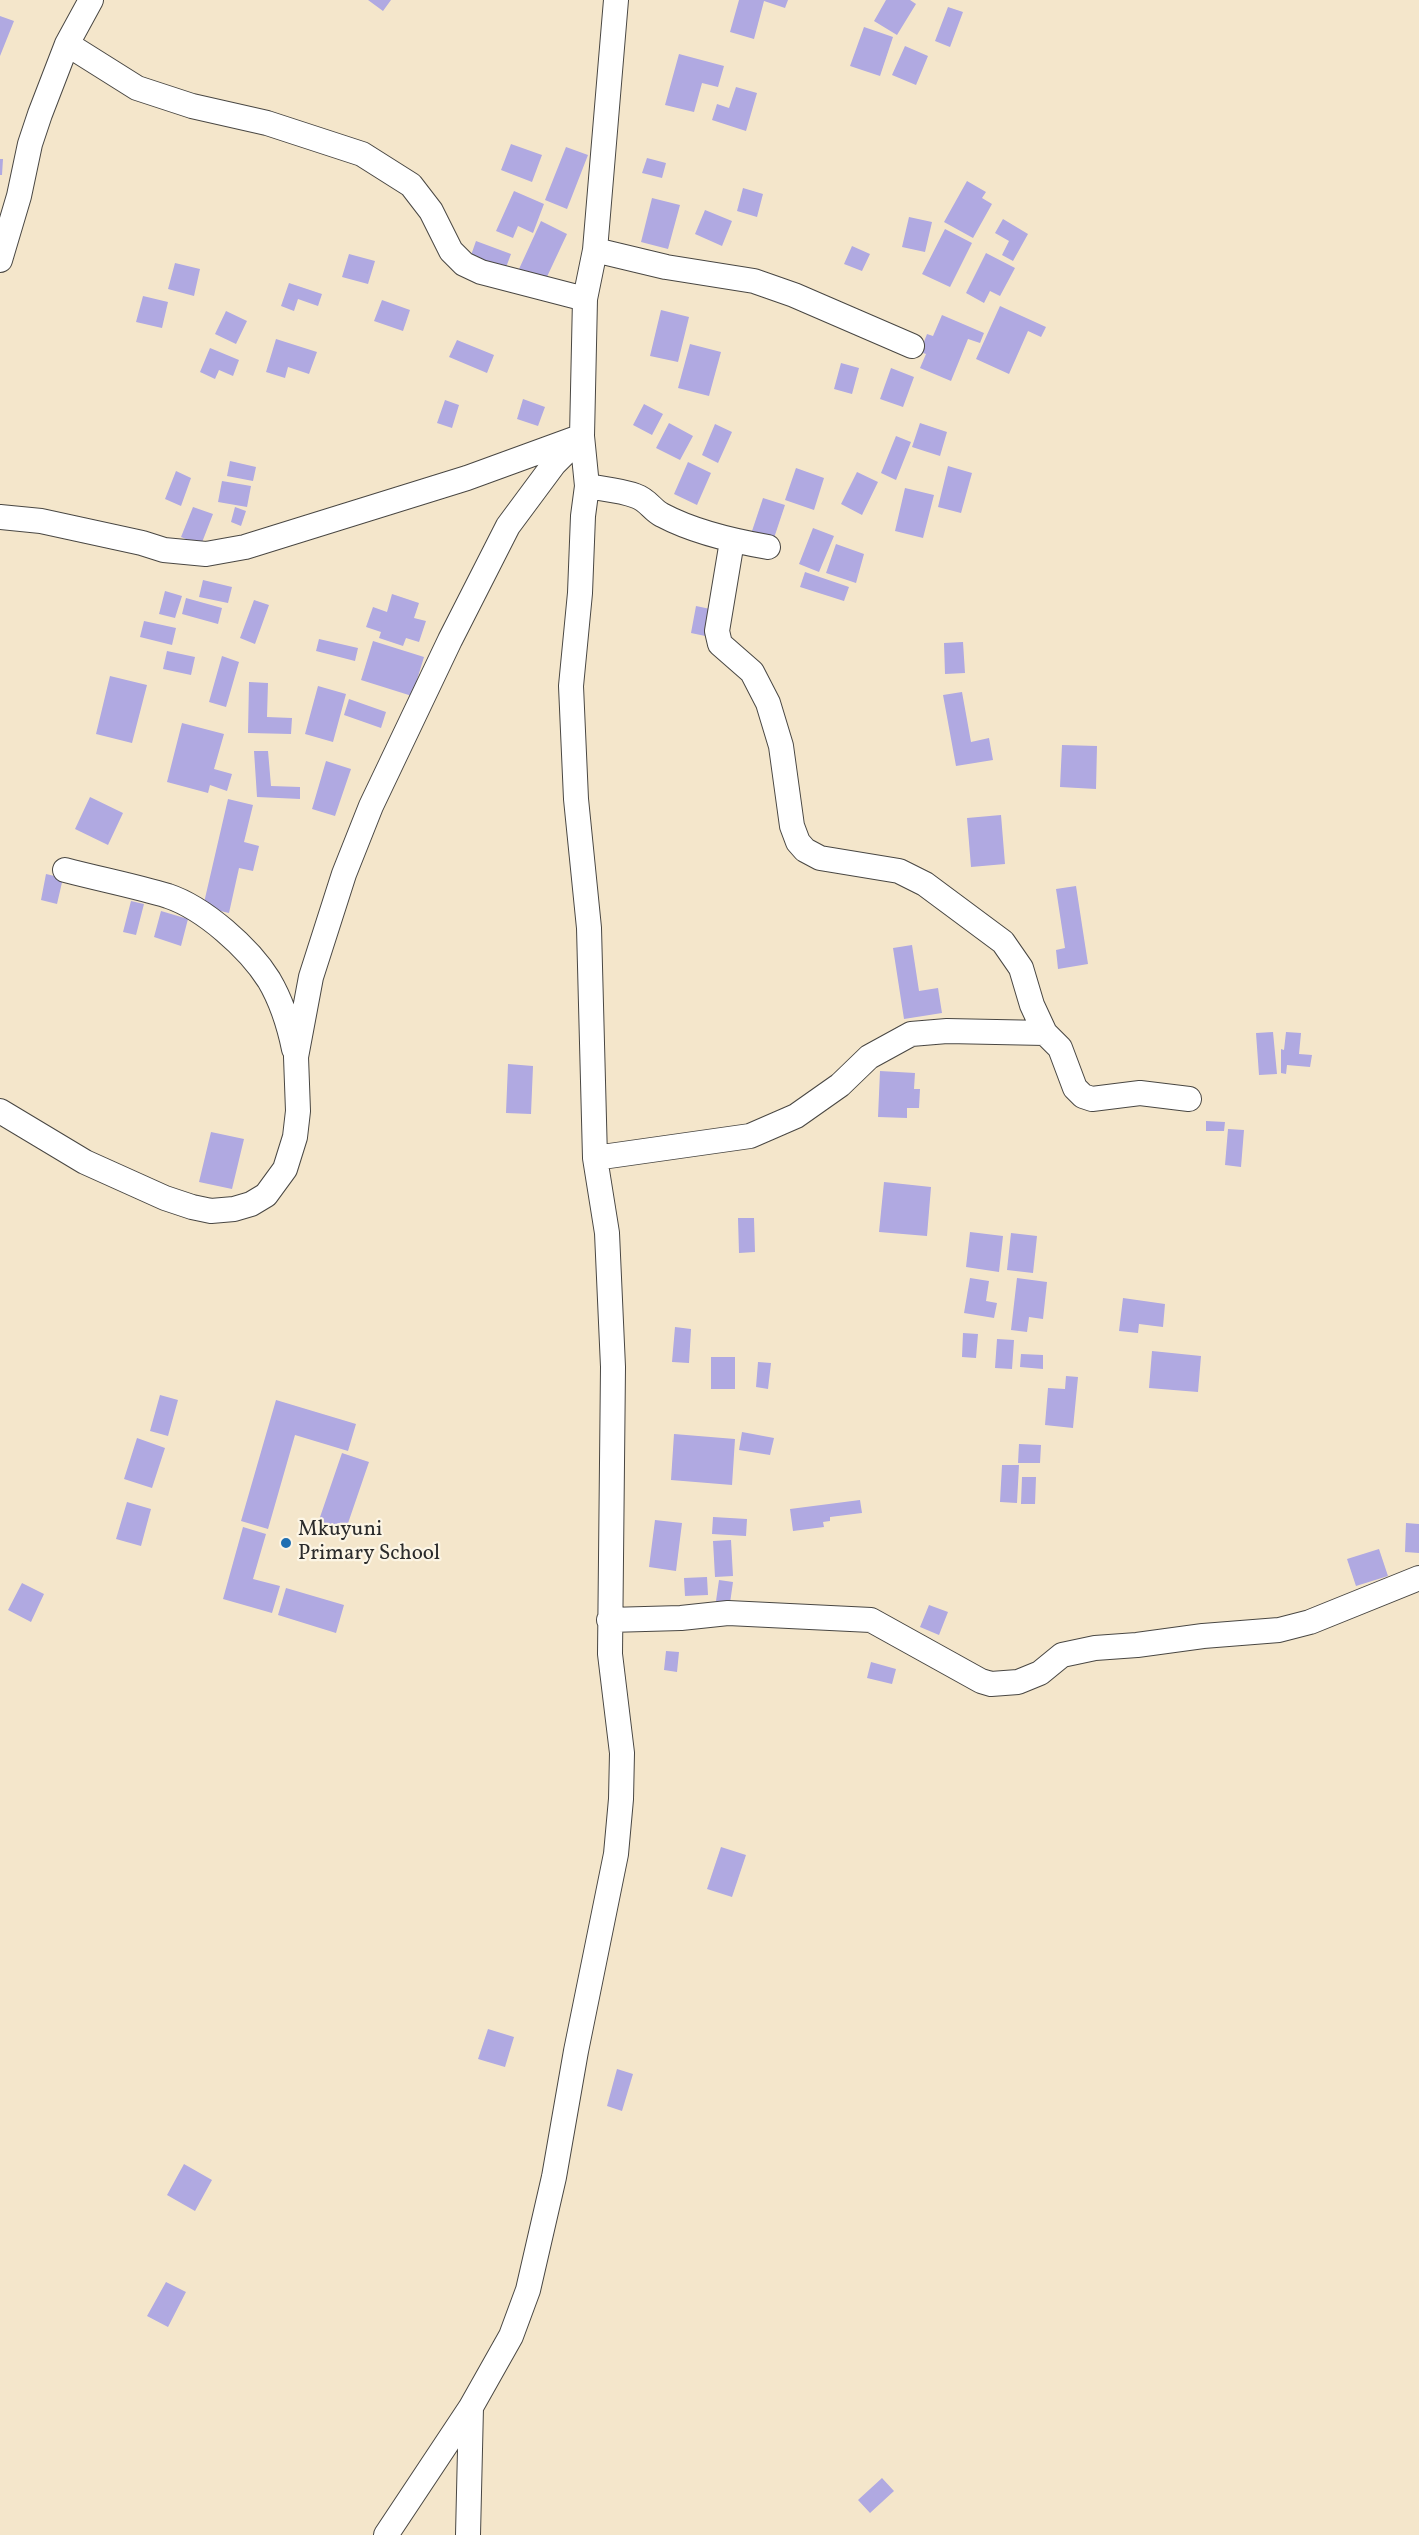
<!DOCTYPE html>
<style>
body{margin:0}
canvas{display:block;background:#f4e6cb}
</style>
<canvas width="1419" height="2535"></canvas>
<script>
const ctx = document.querySelector('canvas').getContext('2d');
ctx.lineJoin = 'round';
function paint(path, color) { ctx.fillStyle = color; ctx.fill(path, 'evenodd'); }
function trace(path, color, width, dash) { ctx.strokeStyle = color; ctx.lineWidth = width; ctx.lineCap = dash ? 'butt' : 'round'; ctx.setLineDash(dash || []); ctx.stroke(path); }
function drawText(font, color, halo, rows, align = 'center') {
  ctx.font = font + ' Vollkorn,serif'; ctx.lineWidth = 4.5; ctx.setLineDash([]); ctx.textBaseline = 'middle'; ctx.strokeStyle = halo; ctx.fillStyle = color; for (const [text, x, y, turn = 0] of rows) {
    ctx.save(); ctx.translate(x, y); ctx.rotate((+turn || 0) * Math.PI / 180); ctx.textAlign = isNaN(turn) ? turn : align; if (halo) ctx.strokeText(text, 0, 0); ctx.fillText(text, 0, 0); ctx.restore();
  }
}
paint(new Path2D(`
 M 368,0 L 391,0 L 383,11 Z
 M 739,0 L 788,0 L 785,8 L 764,1 L 754,39 L 730,32 Z
 M 886,0 L 910,0 L 916,4 L 897,35 L 874,21 Z
 M 948,7 L 963,12 L 950,47 L 935,41 Z
 M 0,16 L 14,21 L 0,56 Z
 M 864,27 L 893,37 L 880,76 L 850,66 Z
 M 905,46 L 928,56 L 916,85 L 892,75 Z
 M 679,54 L 724,66 L 718,87 L 702,83 L 694,112 L 665,105 Z
 M 736,87 L 757,93 L 746,131 L 712,120 L 717,104 L 729,108 Z
 M 511,144 L 542,155 L 532,182 L 501,170 Z
 M 566,147 L 588,155 L 567,209 L 545,200 Z
 M 647,158 L 666,163 L 662,178 L 642,173 Z
 M 0,159 L 3,159 L 2,175 L 0,175 Z
 M 967,181 L 986,192 L 982,198 L 992,204 L 973,238 L 944,222 Z
 M 743,188 L 763,194 L 757,217 L 737,211 Z
 M 514,191 L 544,204 L 533,233 L 518,226 L 513,238 L 496,231 Z
 M 652,198 L 680,205 L 668,249 L 641,242 Z
 M 705,210 L 732,221 L 722,246 L 695,234 Z
 M 909,217 L 932,222 L 925,252 L 902,247 Z
 M 1003,219 L 1028,234 L 1013,261 L 1002,255 L 1009,241 L 995,233 Z
 M 541,221 L 567,234 L 545,281 L 519,269 Z
 M 945,229 L 972,243 L 950,287 L 922,274 Z
 M 476,241 L 511,254 L 505,270 L 470,258 Z
 M 852,246 L 870,254 L 862,271 L 844,264 Z
 M 986,253 L 1015,268 L 1000,296 L 990,291 L 984,303 L 966,293 Z
 M 349,254 L 375,261 L 368,284 L 342,277 Z
 M 175,263 L 200,269 L 194,296 L 168,289 Z
 M 289,283 L 322,294 L 318,306 L 298,299 L 294,311 L 281,306 Z
 M 143,296 L 168,302 L 162,328 L 136,322 Z
 M 382,300 L 410,310 L 403,331 L 374,321 Z
 M 1000,306 L 1046,327 L 1041,337 L 1028,331 L 1009,374 L 976,359 Z
 M 661,310 L 689,317 L 678,362 L 650,356 Z
 M 226,311 L 247,321 L 236,344 L 215,334 Z
 M 942,315 L 984,333 L 980,343 L 968,339 L 951,381 L 920,368 L 926,354 L 920,352 L 927,334 L 933,336 Z
 M 276,339 L 317,352 L 309,374 L 288,367 L 285,378 L 266,372 Z
 M 457,340 L 494,355 L 487,373 L 449,357 Z
 M 690,344 L 721,352 L 709,396 L 678,388 Z
 M 210,348 L 239,360 L 233,376 L 219,370 L 215,379 L 200,372 Z
 M 841,363 L 859,368 L 852,394 L 834,389 Z
 M 891,368 L 914,377 L 903,407 L 880,399 Z
 M 523,399 L 545,407 L 538,426 L 517,419 Z
 M 445,400 L 459,405 L 452,428 L 437,423 Z
 M 644,404 L 663,414 L 652,435 L 633,425 Z
 M 669,423 L 693,436 L 680,460 L 656,448 Z
 M 920,423 L 947,432 L 940,456 L 912,447 Z
 M 715,424 L 732,432 L 718,463 L 702,455 Z
 M 896,436 L 911,442 L 896,480 L 881,473 Z
 M 230,461 L 256,467 L 253,481 L 227,476 Z
 M 688,462 L 711,473 L 697,505 L 674,494 Z
 M 948,466 L 972,473 L 961,513 L 938,507 Z
 M 796,468 L 824,478 L 814,510 L 785,500 Z
 M 176,471 L 191,478 L 181,506 L 165,499 Z
 M 857,472 L 878,482 L 862,515 L 841,504 Z
 M 222,481 L 251,486 L 247,507 L 218,502 Z
 M 905,488 L 934,495 L 923,538 L 895,531 Z
 M 763,498 L 785,505 L 774,538 L 752,531 Z
 M 193,507 L 213,514 L 201,545 L 181,537 Z
 M 235,507 L 246,511 L 241,526 L 231,522 Z
 M 813,528 L 834,536 L 819,572 L 799,564 Z
 M 836,544 L 864,554 L 856,583 L 826,573 Z
 M 805,572 L 849,587 L 844,601 L 800,587 Z
 M 203,580 L 232,587 L 228,603 L 199,597 Z
 M 165,591 L 182,596 L 175,618 L 159,614 Z
 M 392,594 L 419,603 L 414,618 L 426,621 L 419,642 L 406,638 L 403,646 L 379,638 L 381,632 L 366,627 L 373,607 L 387,612 Z
 M 186,598 L 222,608 L 218,624 L 182,614 Z
 M 254,600 L 269,605 L 255,644 L 240,638 Z
 M 696,606 L 715,610 L 710,637 L 691,633 Z
 M 144,621 L 176,628 L 172,645 L 140,637 Z
 M 319,639 L 358,648 L 355,661 L 316,651 Z
 M 373,641 L 424,657 L 412,696 L 361,680 Z
 M 963,642 L 965,673 L 945,674 L 944,643 Z
 M 167,651 L 195,657 L 191,675 L 163,669 Z
 M 222,656 L 239,662 L 226,707 L 209,702 Z
 M 110,676 L 147,685 L 132,743 L 96,734 Z
 M 249,682 L 268,683 L 267,717 L 292,718 L 291,734 L 248,733 Z
 M 318,686 L 346,694 L 333,742 L 305,734 Z
 M 962,692 L 971,742 L 989,738 L 993,760 L 956,766 L 943,695 Z
 M 349,699 L 386,712 L 381,728 L 344,715 Z
 M 182,723 L 224,734 L 214,769 L 232,774 L 227,791 L 210,785 L 208,793 L 167,782 Z
 M 1062,745 L 1097,746 L 1096,789 L 1060,787 Z
 M 254,751 L 268,751 L 271,786 L 300,787 L 300,799 L 257,797 Z
 M 326,761 L 351,769 L 335,816 L 312,809 Z
 M 90,797 L 123,813 L 108,845 L 75,829 Z
 M 228,799 L 253,805 L 244,842 L 259,846 L 253,871 L 239,868 L 229,913 L 203,907 Z
 M 1001,815 L 1005,864 L 971,867 L 967,818 Z
 M 46,874 L 63,878 L 57,904 L 41,900 Z
 M 1076,886 L 1088,964 L 1058,969 L 1056,950 L 1065,948 L 1056,889 Z
 M 131,901 L 144,904 L 136,935 L 123,932 Z
 M 161,911 L 188,919 L 181,946 L 154,937 Z
 M 912,945 L 919,991 L 938,988 L 942,1013 L 904,1019 L 893,948 Z
 M 1273,1032 L 1277,1074 L 1259,1075 L 1256,1033 Z
 M 1286,1032 L 1301,1033 L 1299,1054 L 1312,1055 L 1310,1067 L 1287,1065 L 1286,1074 L 1281,1073 L 1281,1049 L 1284,1050 Z
 M 508,1064 L 533,1066 L 531,1114 L 506,1113 Z
 M 880,1071 L 915,1073 L 914,1089 L 920,1089 L 919,1108 L 907,1108 L 907,1118 L 878,1117 Z
 M 1206,1121 L 1225,1122 L 1224,1131 L 1206,1131 Z
 M 1228,1129 L 1244,1130 L 1241,1167 L 1225,1165 Z
 M 211,1132 L 244,1139 L 232,1189 L 199,1182 Z
 M 884,1182 L 931,1187 L 927,1236 L 879,1232 Z
 M 738,1218 L 754,1218 L 755,1252 L 739,1253 Z
 M 970,1232 L 1003,1236 L 999,1272 L 966,1267 Z
 M 1011,1233 L 1037,1236 L 1033,1273 L 1007,1270 Z
 M 970,1278 L 989,1281 L 986,1301 L 997,1303 L 994,1318 L 964,1313 Z
 M 1017,1278 L 1047,1282 L 1043,1319 L 1029,1317 L 1027,1332 L 1011,1330 Z
 M 1123,1298 L 1165,1304 L 1163,1327 L 1139,1324 L 1138,1333 L 1119,1331 Z
 M 675,1327 L 691,1329 L 689,1363 L 672,1362 Z
 M 963,1333 L 978,1334 L 976,1358 L 962,1357 Z
 M 997,1339 L 1014,1340 L 1012,1369 L 995,1368 Z
 M 1152,1351 L 1201,1356 L 1198,1392 L 1149,1388 Z
 M 1021,1354 L 1043,1355 L 1043,1369 L 1020,1367 Z
 M 711,1357 L 735,1357 L 735,1389 L 711,1389 Z
 M 758,1362 L 771,1363 L 768,1389 L 756,1387 Z
 M 1066,1376 L 1078,1377 L 1073,1428 L 1045,1425 L 1048,1388 L 1065,1389 Z
 M 160,1395 L 178,1400 L 168,1436 L 150,1431 Z
 M 276,1400 L 356,1424 L 348,1451 L 295,1435 L 268,1529 L 241,1521 Z
 M 742,1432 L 774,1438 L 770,1455 L 739,1450 Z
 M 674,1434 L 735,1439 L 732,1485 L 671,1480 Z
 M 137,1438 L 165,1448 L 152,1488 L 124,1479 Z
 M 1019,1444 L 1041,1445 L 1040,1463 L 1018,1463 Z
 M 342,1453 L 369,1462 L 345,1532 L 318,1523 Z
 M 1002,1465 L 1019,1465 L 1017,1503 L 1000,1502 Z
 M 1022,1477 L 1036,1477 L 1035,1504 L 1021,1504 Z
 M 860,1500 L 862,1513 L 830,1517 L 830,1521 L 823,1522 L 824,1527 L 793,1531 L 790,1509 Z
 M 127,1502 L 151,1509 L 141,1546 L 116,1539 Z
 M 713,1517 L 747,1519 L 746,1536 L 712,1534 Z
 M 655,1520 L 682,1523 L 676,1571 L 649,1567 Z
 M 1406,1523 L 1419,1524 L 1419,1553 L 1405,1552 Z
 M 243,1527 L 266,1534 L 253,1579 L 280,1586 L 272,1613 L 223,1599 Z
 M 731,1540 L 733,1576 L 715,1577 L 713,1541 Z
 M 1379,1549 L 1388,1576 L 1356,1586 L 1347,1559 Z
 M 707,1577 L 708,1595 L 685,1596 L 684,1578 Z
 M 719,1580 L 733,1582 L 730,1603 L 716,1601 Z
 M 22,1583 L 44,1594 L 31,1622 L 8,1610 Z
 M 286,1588 L 344,1605 L 336,1633 L 278,1615 Z
 M 929,1605 L 948,1612 L 939,1635 L 920,1627 Z
 M 666,1651 L 679,1652 L 677,1672 L 664,1670 Z
 M 871,1662 L 896,1669 L 892,1684 L 867,1678 Z
 M 721,1847 L 746,1855 L 732,1897 L 707,1889 Z
 M 488,2029 L 514,2037 L 505,2067 L 478,2059 Z
 M 617,2069 L 633,2074 L 622,2111 L 607,2106 Z
 M 184,2164 L 212,2180 L 195,2211 L 167,2195 Z
 M 166,2282 L 186,2292 L 168,2327 L 147,2316 Z
 M 882,2478 L 894,2491 L 870,2513 L 858,2500 Z`), '#b0a9e1');
const minor = new Path2D(`
 M 67,44 L 137,88 L 192,106 L 267,123 L 362,154 L 411,185 L 431,211 L 451,251 L 464,264 L 481,272 L 585,299
 M 595,250 L 666,267 L 754,281 L 794,295 L 912,346
 M 0,260 L 19,196 L 30,144 L 40,114 L 67,44 L 91,0
 M 587,486 C 603,489 621,490 636,496 C 648,500 652,510 662,515 C 694,532 733,541 768,547
 M 0,517 L 41,521 L 142,543 L 164,550 L 206,554 L 245,547 L 467,478 L 574,439
 M 732,541 L 717,631 L 720,644 L 752,672 L 768,703 L 781,746 L 792,826 L 798,842 L 805,850 L 820,858 L 899,871 L 925,884 L 1003,942 L 1021,968 L 1032,1005 L 1045,1033
 M 65,870 C 99,879 135,886 168,896 C 204,908 249,948 269,980 C 282,1002 289,1025 294,1049
 M 0,1111 L 85,1162 L 165,1198 L 192,1207 L 211,1211 L 234,1209 L 251,1204 L 266,1195 L 285,1169 L 295,1137 L 298,1111 L 296,1057 L 311,977 L 344,874 L 371,806 L 450,640 L 508,526 L 554,464 L 582,436
 M 595,1158 L 750,1136 L 796,1116 L 840,1085 L 869,1057 L 911,1034 L 947,1031 L 1045,1033 L 1060,1048 L 1075,1088 L 1083,1096 L 1092,1099 L 1140,1093 L 1189,1099
 M 609,1620 L 681,1618 L 728,1613 L 871,1620 L 981,1681 L 991,1684 L 1018,1682 L 1040,1673 L 1062,1655 L 1095,1648 L 1137,1645 L 1203,1636 L 1279,1630 L 1310,1622 L 1419,1578
 M 386,2535 L 471,2407 L 511,2336 L 528,2290 L 554,2177 L 576,2051 L 616,1854 L 621,1799 L 622,1753 L 610,1654 L 613,1367 L 607,1233 L 595,1158 L 589,928 L 576,799 L 571,686 L 580,593 L 583,516 L 587,486 L 582,436 L 585,299 L 595,250 L 616,0
 M 468,2535 L 471,2407`);
trace(minor, '#494743', 26);
trace(minor, '#fff', 24);
for (const [x, y, r, color] of [
 [286,1543,6,"#1f6fb2"]
]) { const dot = new Path2D(); dot.arc(x, y, r, 0, 2 * Math.PI); ctx.fillStyle = color; ctx.fill(dot); trace(dot, '#fcf5e5', 2); }
drawText('21px', '#2b2b2b', '#fcf5e5', [
 ["Mkuyuni",298,1531],
 ["Primary School",298,1555]
], 'left');
</script>
